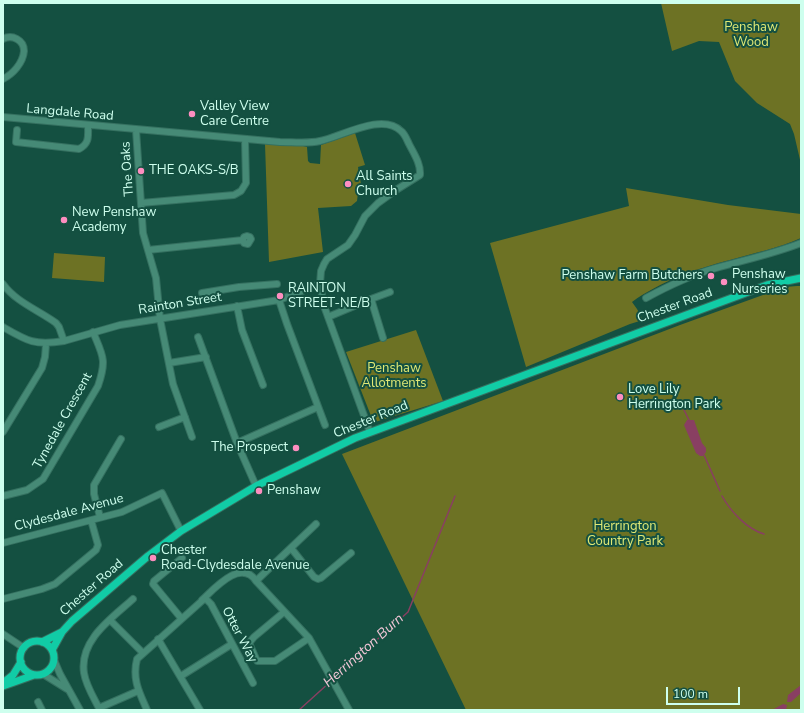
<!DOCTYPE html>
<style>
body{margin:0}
#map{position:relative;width:804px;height:713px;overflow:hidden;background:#145041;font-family:"Nunito Sans",sans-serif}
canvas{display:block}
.frame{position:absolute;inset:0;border:4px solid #ceffee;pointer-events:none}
.scale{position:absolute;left:666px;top:687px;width:74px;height:18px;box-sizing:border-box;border:2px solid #ceffee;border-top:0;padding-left:5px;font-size:12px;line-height:14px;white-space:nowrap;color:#ceffee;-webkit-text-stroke:3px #145041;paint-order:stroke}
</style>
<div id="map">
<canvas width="804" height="713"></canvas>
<div class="frame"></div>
<div class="scale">100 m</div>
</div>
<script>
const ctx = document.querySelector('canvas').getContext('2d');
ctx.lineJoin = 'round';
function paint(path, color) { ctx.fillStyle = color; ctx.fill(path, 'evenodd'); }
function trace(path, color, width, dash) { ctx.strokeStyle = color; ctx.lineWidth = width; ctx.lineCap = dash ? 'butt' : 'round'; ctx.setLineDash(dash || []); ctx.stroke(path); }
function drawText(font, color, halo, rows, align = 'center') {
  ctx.font = font + ' "Nunito Sans",sans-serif'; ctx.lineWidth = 4; ctx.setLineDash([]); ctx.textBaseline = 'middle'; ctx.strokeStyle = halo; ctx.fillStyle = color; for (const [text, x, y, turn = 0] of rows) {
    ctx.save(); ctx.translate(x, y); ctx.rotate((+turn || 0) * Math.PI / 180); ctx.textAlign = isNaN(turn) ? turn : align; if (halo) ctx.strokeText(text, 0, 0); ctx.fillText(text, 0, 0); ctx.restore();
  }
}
paint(new Path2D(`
 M 661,3 L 801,3 L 801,164 L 794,134 L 790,124 L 757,103 L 735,81 L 719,42 L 699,41 L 672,51 Z
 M 355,133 L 365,165 L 358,167 L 361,184 L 359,184 L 357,201 L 351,206 L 318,208 L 323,252 L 269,262 L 265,144 L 296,144 L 307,147 L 308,161 L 310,163 L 320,164 L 321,145 Z
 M 626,188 L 728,205 L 801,214 L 801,238 C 779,248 754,253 730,260 C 698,268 659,282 632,302 L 637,309 L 643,320 L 630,324 L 526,367 L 490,243 L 629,206 Z
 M 54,253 L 105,257 L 104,282 L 52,278 Z
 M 797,286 L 801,286 L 801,710 L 466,710 L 342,454 L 680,325 L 785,287 Z
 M 416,330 L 443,401 L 375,422 L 373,421 L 346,352 Z`), '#6d7224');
paint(new Path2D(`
 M 687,420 L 694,420 L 702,443 L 706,448 L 706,452 L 703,456 L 700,456 L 696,453 L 684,425 Z
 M 801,685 L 801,693 L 791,702 L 787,702 L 788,695 Z
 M 783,704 L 787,705 L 786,710 L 772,710 Z`), '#893f62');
trace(new Path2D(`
 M 681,404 L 689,420
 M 704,455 L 720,491
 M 722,496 C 731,512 747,529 764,534
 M 334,678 L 408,612 L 455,496
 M 299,710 L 330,682`), '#893f62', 1.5);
const minor = new Path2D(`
 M 3,39 C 12,34 24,40 24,51 C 23,63 13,74 3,79
 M 3,117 L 280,142 C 293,142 307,144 320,141 C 341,137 382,112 401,131 C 405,134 407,140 409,144 C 414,154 421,164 420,175 L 396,190 L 378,203 L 365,216 L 355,235 L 348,245 L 327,259 L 324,264 L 321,271 L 320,284 L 324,306 L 370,432
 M 17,130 L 16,142 L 79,149 C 90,143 88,136 88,125
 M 136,130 L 143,233 L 156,278 L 160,319 L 173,384 L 192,437
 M 141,203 L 234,195 L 241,191 L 246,183 L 245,139
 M 148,250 L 243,240 L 244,237 L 247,236 L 250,237 L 251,239 L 248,244 L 244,243 L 243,240
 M 3,284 C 16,302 38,310 56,323 L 59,327 L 64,341 L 120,325 L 279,300 L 320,284
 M 202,293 L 239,287 L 277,284
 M 646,298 C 668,286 691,275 716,268 C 744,260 773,254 801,243
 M 371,299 L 383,338
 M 279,300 L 287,324 L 325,425
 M 237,306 L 242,330 L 263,385
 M 328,317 L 371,299 L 390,292
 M 3,327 C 27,341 35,346 64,341
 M 198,337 L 237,443 L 256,486
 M 169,363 L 206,357
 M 159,427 L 185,417
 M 3,432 L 42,368 L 45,357 L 46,344
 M 237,443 L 318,407
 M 3,496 L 27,490 L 43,479 L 98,386 C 107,360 103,356 93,332
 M 100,517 L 94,494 L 94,485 L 121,439
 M 316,524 L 256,581 L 309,638 L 349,710
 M 3,543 L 122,512 L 162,493 L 181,531
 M 291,548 L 314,577 L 318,579 L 321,578 L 351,553
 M 3,599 L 42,589 L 55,584 L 96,550 L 98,545 L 91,520
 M 202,600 C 214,589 241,558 256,581
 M 284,612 L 254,637 L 249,643 L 257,661 L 275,661 L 309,638
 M 181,618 L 153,584 L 154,581 L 182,558
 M 110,620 L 143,653
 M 3,634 L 24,648
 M 158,639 L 200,710
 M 54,660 L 60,674 L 80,710
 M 43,674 L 67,689
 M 181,676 L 232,644
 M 38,702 L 42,710
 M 99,708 L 138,691
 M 100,710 C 94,698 86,686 84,673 C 79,640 112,618 133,599
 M 147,710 C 139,692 132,679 137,659 L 204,599 L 207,600 L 211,604 L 253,683`);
const major = new Path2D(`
 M20 658a17 17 0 1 1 34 0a17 17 0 1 1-34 0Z
 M 42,642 L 62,632 L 72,621 L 148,556 L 181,531 L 256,486 L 355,438 L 767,285 L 801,278
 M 52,650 L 62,632
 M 3,683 L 13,675 L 21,662
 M 3,686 L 34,675`);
trace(minor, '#357060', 8);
trace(major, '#357060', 9);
trace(minor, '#468a76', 6);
trace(major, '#11cca6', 7);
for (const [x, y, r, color] of [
 [192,114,4,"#fd8ec0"],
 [141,171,4,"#fd8ec0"],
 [348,184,4,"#fd8ec0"],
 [64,220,4,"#fd8ec0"],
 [711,276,4,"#fd8ec0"],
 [724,282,4,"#fd8ec0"],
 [280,296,4,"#fd8ec0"],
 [620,397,4,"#fd8ec0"],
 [296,448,4,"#fd8ec0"],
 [259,491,4,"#fd8ec0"],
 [153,558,4,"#fd8ec0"]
]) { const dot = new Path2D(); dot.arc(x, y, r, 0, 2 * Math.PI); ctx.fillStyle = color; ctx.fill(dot); trace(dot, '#145041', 1.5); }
drawText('13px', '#e0e875', '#145041', [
 ["Penshaw",751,28],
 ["Wood",751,43],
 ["Penshaw",394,369],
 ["Allotments",394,384],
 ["Herrington",625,527],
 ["Country Park",625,542]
]);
drawText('13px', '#ceffee', '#145041', [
 ["Valley View",200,107],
 ["Care Centre",200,122],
 ["THE OAKS-S/B",149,171],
 ["All Saints",356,177],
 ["Church",356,192],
 ["New Penshaw",72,213],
 ["Academy",72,228],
 ["Penshaw",732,275],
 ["Nurseries",732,290],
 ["Penshaw Farm Butchers",703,276,"right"],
 ["RAINTON",288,289],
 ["STREET-NE/B",288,304],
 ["Love Lily",628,390],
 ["Herrington Park",628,405],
 ["The Prospect",288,448,"right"],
 ["Penshaw",267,491],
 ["Chester",161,551],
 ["Road-Clydesdale Avenue",161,566]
], 'left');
drawText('13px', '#ceffee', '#145041', [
 ["Langdale Road",70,113,5],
 ["The Oaks",128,169,-94],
 ["Rainton Street",180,304,-9],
 ["Chester Road",675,306,-20],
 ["Chester Road",371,420,-22],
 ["Tynedale Crescent",63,421,-61],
 ["Clydesdale Avenue",69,513,-15],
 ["Chester Road",92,588,-41],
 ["Otter Way",239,635,62]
]);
drawText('italic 14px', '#f2c6d7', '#145041', [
 ["Herrington Burn",364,651,-42]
]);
</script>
